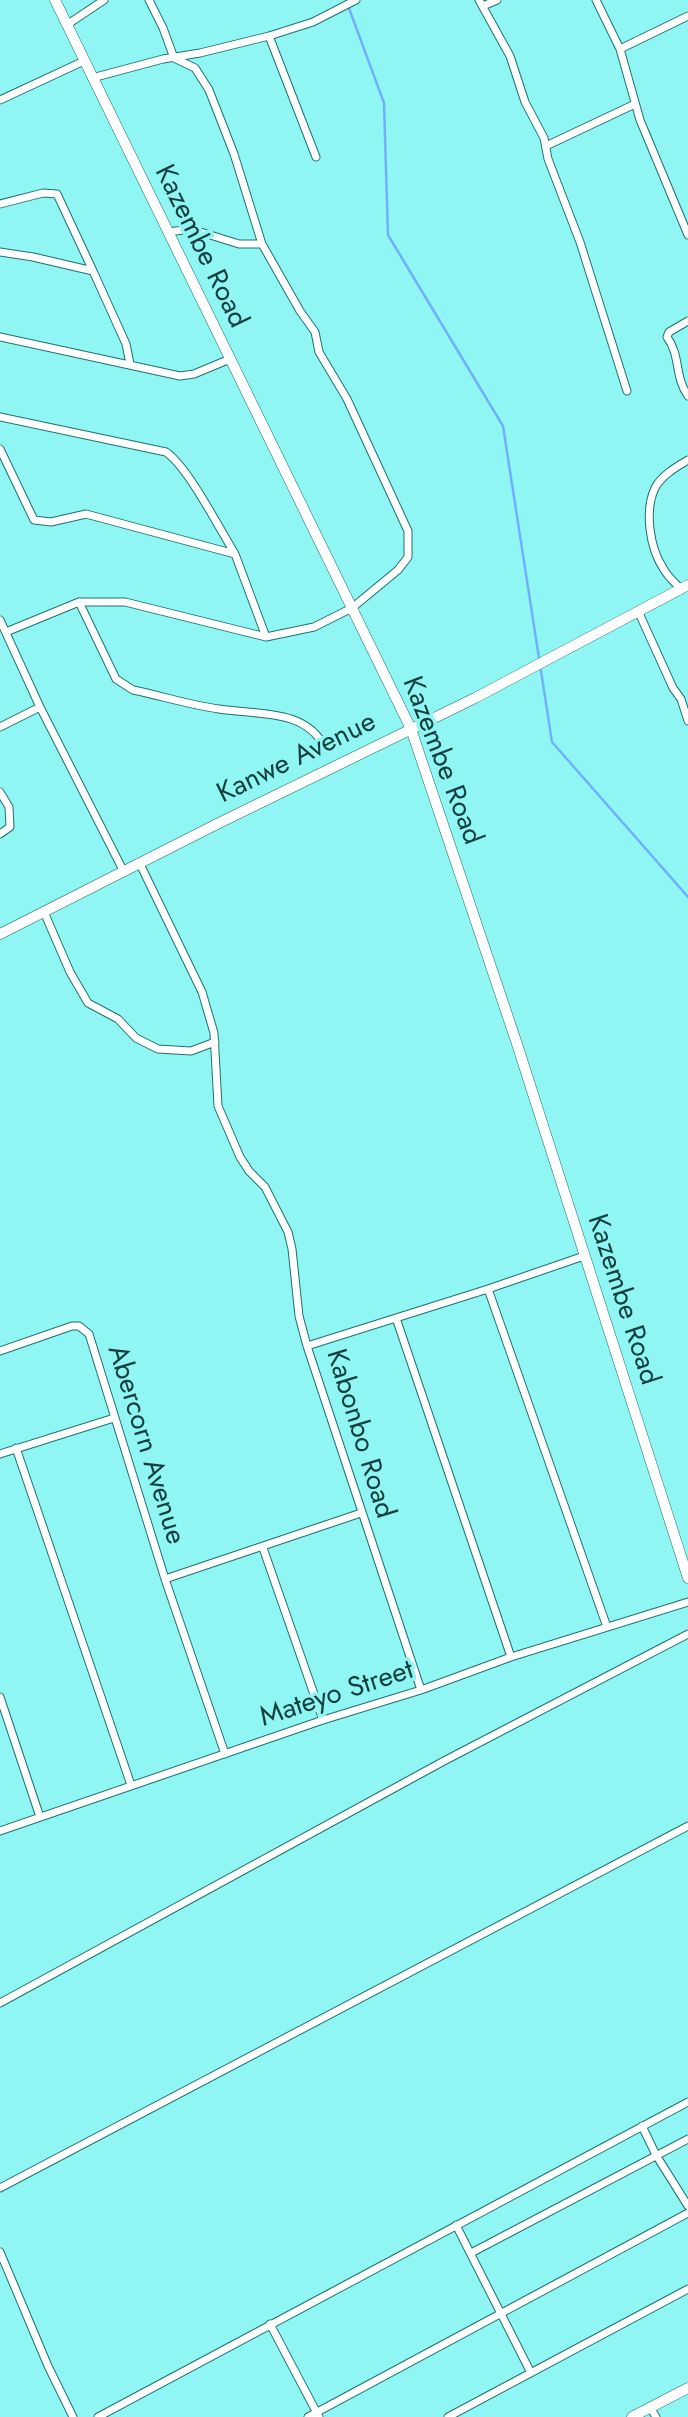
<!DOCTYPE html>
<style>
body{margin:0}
canvas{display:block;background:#90f6f3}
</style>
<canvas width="688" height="2417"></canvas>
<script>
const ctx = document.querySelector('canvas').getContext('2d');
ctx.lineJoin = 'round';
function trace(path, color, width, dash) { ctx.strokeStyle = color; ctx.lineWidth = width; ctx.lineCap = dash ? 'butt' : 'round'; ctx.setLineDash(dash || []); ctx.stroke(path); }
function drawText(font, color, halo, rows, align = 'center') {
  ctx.font = font + ' Jost,sans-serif'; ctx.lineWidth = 7; ctx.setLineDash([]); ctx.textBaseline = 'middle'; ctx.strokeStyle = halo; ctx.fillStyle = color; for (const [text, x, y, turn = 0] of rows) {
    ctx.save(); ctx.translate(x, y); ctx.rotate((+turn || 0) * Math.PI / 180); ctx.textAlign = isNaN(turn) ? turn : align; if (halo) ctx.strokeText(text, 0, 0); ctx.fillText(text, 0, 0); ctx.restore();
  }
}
trace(new Path2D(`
 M 346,0 L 384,103 L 388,235 L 503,426 L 552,742 L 688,897`), '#70b0fb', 2.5);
const street = new Path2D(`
 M 479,0 L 510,56 L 525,102 L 544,138 L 548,159 L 580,242 L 627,391
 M 596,0 L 620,49 L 640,120 L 688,235
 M 483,6 L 497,0
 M 68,24 L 104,0
 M 269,36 L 316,157
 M 620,49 L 688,16
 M 92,78 L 163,59 L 200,53 L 269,36 L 313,22 L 356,0
 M 0,100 L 84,61
 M 546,146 L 635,104
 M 0,204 L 43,193 L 57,194 L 93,271
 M 168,232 L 191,229 L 239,244 L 262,244
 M 0,252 L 33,257 L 93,271 L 126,344 L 130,364
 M 688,321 L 669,332 L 667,337 C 681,356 674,376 688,396
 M 0,337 L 180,376 L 194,374 L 230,359
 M 0,417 L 166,452 C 188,467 219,528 235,554
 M 0,449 L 34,520 L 51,522 L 86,514 L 235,554 L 266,637 L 314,627 L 352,608 L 398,570 L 408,557 L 408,531 L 347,399 L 319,352 L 315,332 L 300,311 L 262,244 L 234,154 L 209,90 L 195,68 L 174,58 L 163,28 L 149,0
 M 681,589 C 675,583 667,576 663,568 C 650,548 644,511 655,488 C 661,476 676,467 688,460
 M 79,602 L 116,679 L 133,690 C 162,696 190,705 219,709 C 256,715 306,708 325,748
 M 639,613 L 673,688 L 681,699 L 688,721
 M 0,620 L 40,707
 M 6,632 L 79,602 L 125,602 L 266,637
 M 0,727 L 40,707 L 124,872
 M 0,792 L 9,807 L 10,827 L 0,834
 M 140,864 L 202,992 L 214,1033 L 218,1106 L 240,1157 L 249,1171 L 265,1187 L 288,1232 L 292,1249 L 299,1316 L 307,1346
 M 44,912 L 70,972 L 88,1003 L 118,1019 L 136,1038 L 158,1049 L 191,1051 L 215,1042
 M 488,1289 L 607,1627
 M 396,1318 L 511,1657
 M 0,1351 L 72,1326 L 79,1326 L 89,1334 L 165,1579
 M 16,1448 L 131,1785
 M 0,1454 L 114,1418
 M 263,1548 L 323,1720
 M 421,1690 L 307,1346 L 488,1289 L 584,1256
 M 0,1697 L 40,1817
 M 225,1754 L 165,1579 L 361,1513
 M 0,1831 L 323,1720 L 421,1690 L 511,1657 L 688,1602
 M 0,2003 L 444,1761 L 688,1634
 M 642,2126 L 656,2155 L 688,2206
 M 0,2188 L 688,1826
 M 456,2225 L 531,2373
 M 0,2252 L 48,2366 L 73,2417
 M 471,2253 L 688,2139
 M 270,2324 L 319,2417
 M 650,2407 L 656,2417
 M 98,2417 L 688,2102
 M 308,2417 L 688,2213
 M 448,2417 L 688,2289`);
const secondary = new Path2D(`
 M 55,0 L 411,729 L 517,1044 L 688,1578
 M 0,934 L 215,825 L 475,698 L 688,585
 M 632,2417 L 688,2388`);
trace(street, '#1d7270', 9);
trace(secondary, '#1d7270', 11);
trace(street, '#fff', 7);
trace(secondary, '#fff', 10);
drawText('28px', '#144140', '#90f6f3', [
 ["Kazembe Road",200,247,64],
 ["Kanwe Avenue",297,759,-26],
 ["Kazembe Road",441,761,69],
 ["Kazembe Road",622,1300,72],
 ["Kabonbo Road",359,1434,73],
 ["Abercorn Avenue",145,1445,73],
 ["Mateyo Street",337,1695,-18]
]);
</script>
